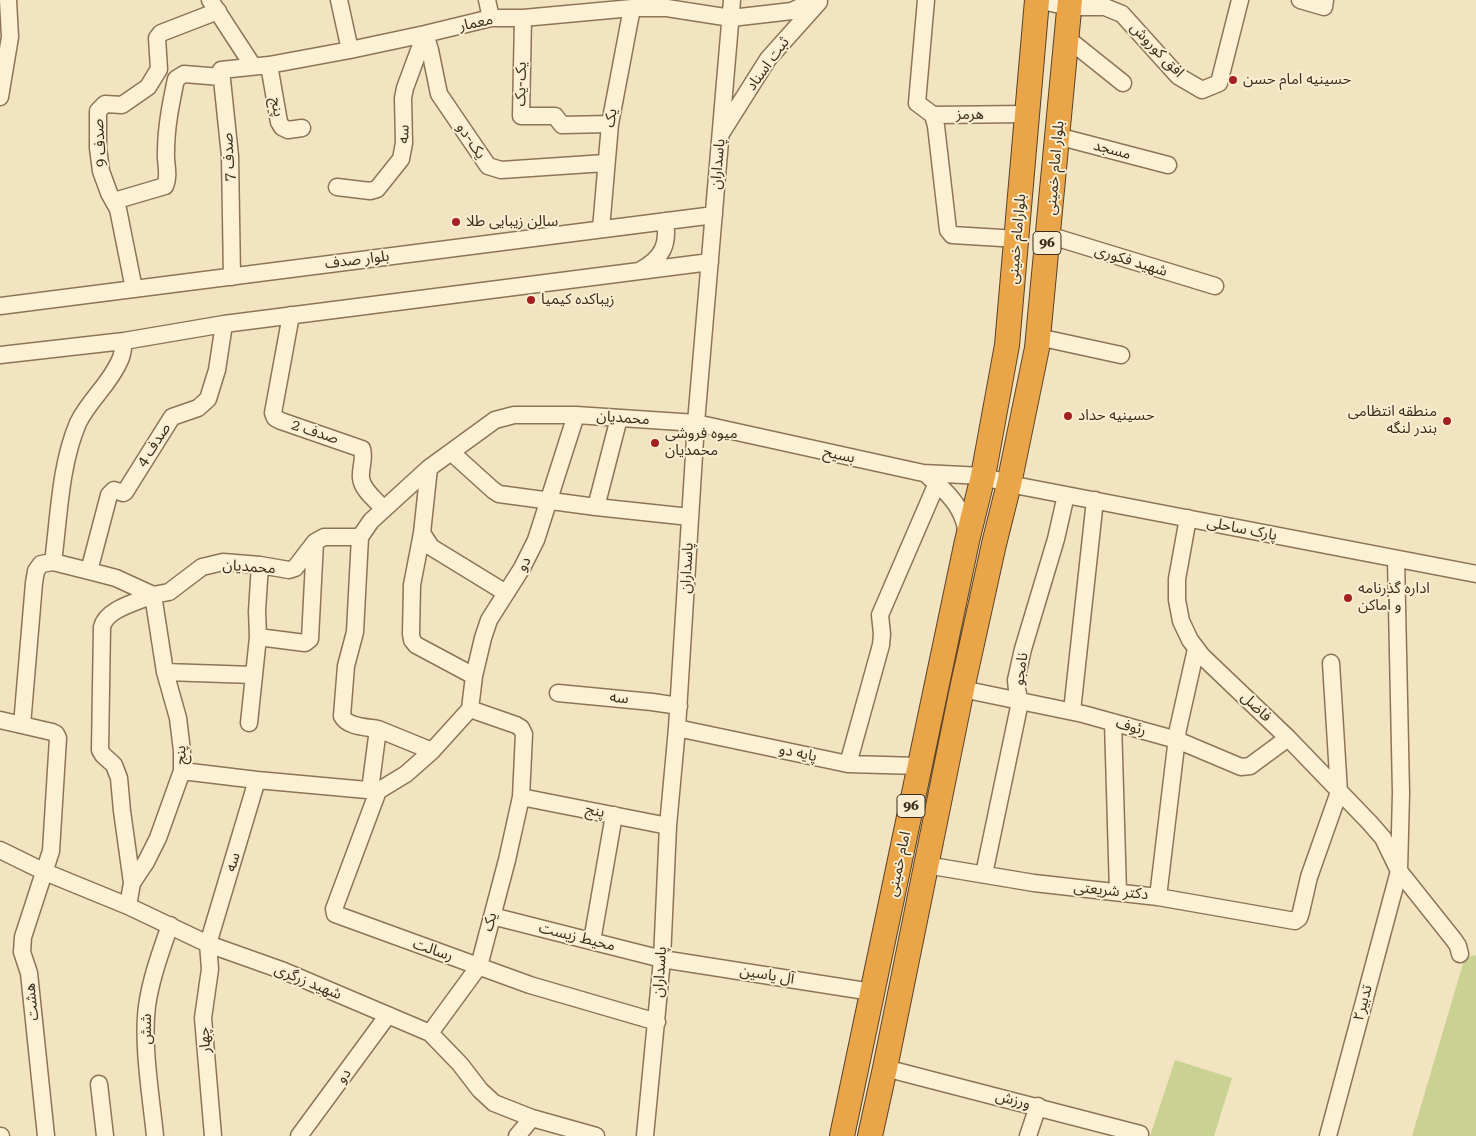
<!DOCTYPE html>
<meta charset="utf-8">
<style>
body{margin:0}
canvas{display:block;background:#f2e4c0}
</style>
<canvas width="1476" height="1136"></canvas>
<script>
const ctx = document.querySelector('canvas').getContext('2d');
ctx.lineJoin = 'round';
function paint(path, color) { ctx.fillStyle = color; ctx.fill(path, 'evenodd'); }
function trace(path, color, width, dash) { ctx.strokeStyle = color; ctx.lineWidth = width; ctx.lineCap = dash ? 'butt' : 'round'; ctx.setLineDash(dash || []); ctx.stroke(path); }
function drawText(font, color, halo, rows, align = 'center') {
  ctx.font = font + ' "Roboto Serif","Noto Sans Arabic",serif'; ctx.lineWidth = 4; ctx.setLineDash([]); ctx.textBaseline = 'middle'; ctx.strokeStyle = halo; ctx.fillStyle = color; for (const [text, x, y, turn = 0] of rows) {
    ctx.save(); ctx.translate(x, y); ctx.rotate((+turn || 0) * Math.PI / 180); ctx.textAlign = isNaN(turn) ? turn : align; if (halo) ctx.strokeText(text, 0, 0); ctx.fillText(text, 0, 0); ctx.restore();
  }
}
paint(new Path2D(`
 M 1476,955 L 1476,1136 L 1412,1136 L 1465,957 Z
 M 1175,1060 L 1232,1078 L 1214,1136 L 1150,1136 Z`), '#c9d193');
const minor = new Path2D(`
 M 210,0 L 253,66
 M 339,0 L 350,50
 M 487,0 L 491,18
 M 926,0 L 917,103 L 933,115 L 1027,114
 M 1038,0 L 1069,7 L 1105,7 L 1122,14 L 1178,76 L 1202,90 L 1219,83 L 1240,0
 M 1300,0 L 1324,7 L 1325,0
 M 523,18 L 521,116 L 555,116 L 562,125 L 610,124
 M 425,34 L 430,50 L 439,94 L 488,166 L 501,170 L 605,163
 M 1068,39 L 1123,83
 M 269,65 L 279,122 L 282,127 L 288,130 L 302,128
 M 0,97 L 10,37 L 8,0
 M 933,115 L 936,126 L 948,230 L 952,235 L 1018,239
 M 722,132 L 768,59 L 819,2
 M 1057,136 L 1168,165
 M 337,187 L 370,191 L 377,189 L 401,159 L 404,143 L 403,98 L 405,88 L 425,34
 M 114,201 L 165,186 C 170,175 165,163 166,152 C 166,127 171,103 176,79 L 184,74 L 221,77
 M 601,229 L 610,124 L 632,8
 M 1048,235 L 1215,286
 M 641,270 C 662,258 669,245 665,221
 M 232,277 L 230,156 L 221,70 L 269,65 L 350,50 L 425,34 L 491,18 L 523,18 L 632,8 L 667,8 L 731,18 L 792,11 L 814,0
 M 134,289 L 118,209 L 109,193 L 101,171 L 98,148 L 98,111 L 105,104 L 122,105 L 148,87 L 159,69 L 157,38 L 161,33 L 218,11
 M 0,306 L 714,215
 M 291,315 L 273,413 L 275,418 L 281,421 L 362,449 C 365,459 360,468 361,478 C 362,490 376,500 383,508
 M 1038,337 L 1121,355
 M 0,355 L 124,341 L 224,324 L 710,262
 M 452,453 L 493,490 L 499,494 L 596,507 L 690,517
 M 429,468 L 422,533 L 431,547 L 506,593
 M 929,477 C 943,488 959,504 964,521 C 966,526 966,532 966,537
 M 596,507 L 619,418
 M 1188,518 L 1177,579 L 1177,600 L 1181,621 L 1190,640 L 1202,656 L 1288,738 L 1369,822 L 1383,838 L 1399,871 L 1454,940 L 1458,946 L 1460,954
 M 422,533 L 412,585 L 411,634 L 412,640 L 416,645 L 474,676
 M 360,537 L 355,632 L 346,666 L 342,716 C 347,727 367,727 378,729 L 370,790
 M 53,562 C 59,517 60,465 78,423 C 89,400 110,384 120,360 C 123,354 123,347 124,341
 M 89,571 L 109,495 L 114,490 L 123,493 L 125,492 L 172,417 L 198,408 L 208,399 L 217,370 L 224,324
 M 258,637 L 305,643 L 310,639 L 315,542
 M 165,672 L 254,675
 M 962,689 L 1083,714 L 1177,740 L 1241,767 L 1250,766 L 1288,738
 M 558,693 L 652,702 L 679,706
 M 470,709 L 474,676 L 483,638 L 489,620 L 522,568 L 536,540 L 576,415
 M 1072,711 L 1095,500
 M 0,720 L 22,725 L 34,583 L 36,571 L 41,564 L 53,562 L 89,571 L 116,578 L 153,595 L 169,592 L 202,567 L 223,562 L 260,565 L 289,570 L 295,568 L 315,542 L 324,537 L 360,537 L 371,521 L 429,468 L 495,420 L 514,415 L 576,415 L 696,423 L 923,473 L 983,476 L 1009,484 L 1476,574
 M 1113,722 L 1118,892
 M 249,723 L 258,637 L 257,611 L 260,565
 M 22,725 L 52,732 L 56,734 L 58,738 L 51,851 L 23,937 L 22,952 L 29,973 L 46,1136
 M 677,728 L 848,764 L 919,766
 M 378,729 L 432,751
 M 848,764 L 881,645 L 882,634 L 880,615 L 937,483
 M 182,771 L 257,780 L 378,791 L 406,774 L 432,751 L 470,709 L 516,725 L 521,728 L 524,734 L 521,797 L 507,860 L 479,966 L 430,1033
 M 378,791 L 334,909 L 335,914 L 530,985 L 657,1022
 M 521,797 L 668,826
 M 0,850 L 45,872 L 128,906 L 208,944 L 284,971 L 430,1033 L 460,1064 L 480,1090 L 494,1103 L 532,1118 L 596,1136
 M 926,865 L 1034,883 L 1158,897 L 1295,921 L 1299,918 L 1301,912 L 1309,877 L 1339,792 L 1331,663
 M 984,874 L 1020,702 L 1017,690 L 1016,680 L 1023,649 L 1056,539 L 1066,495
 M 1158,897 L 1178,729 L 1196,649
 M 128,906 L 132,883 L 146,862 L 158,838 L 182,771 L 182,751 L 178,718 L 165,672 L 153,595 C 137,602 106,609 102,627 L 100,750 L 103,755 L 114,765 L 119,778 L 122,811 L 132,883
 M 492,916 L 662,959 L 872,992
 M 592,941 L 614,815
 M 885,1068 L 1140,1134
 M 99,1084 L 105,1136
 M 0,1136 L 1,1136
 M 155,1136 C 151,1096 142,1045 147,1006 C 151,978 161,951 170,925
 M 213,1136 L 203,1018 L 210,969 L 208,944 L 257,780
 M 299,1136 L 388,1015
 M 517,1136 L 532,1118
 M 645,1136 L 662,959 L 668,826 L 677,728 L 696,423 L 732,0
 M 1028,1136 L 1038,1106
 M 1328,1136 L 1399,871 L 1401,793 L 1396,559`);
const highway = new Path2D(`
 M 842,1136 L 967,541 L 983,476 L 1007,345 L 1037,0
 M 870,1136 L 885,1068 L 962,689 L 994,544 L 1009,484 L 1037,348 L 1070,0`);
trace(minor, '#8d7456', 19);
trace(highway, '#5a422b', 26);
trace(minor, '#fcf1d5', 16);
trace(highway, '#eaa549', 24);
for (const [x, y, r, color] of [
 [1233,80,5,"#a22120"],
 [456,222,5,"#a22120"],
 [531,300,5,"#a22120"],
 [1068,416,5,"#a22120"],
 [1447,421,5,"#a22120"],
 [655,443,5,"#a22120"],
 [1348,598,5,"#a22120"]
]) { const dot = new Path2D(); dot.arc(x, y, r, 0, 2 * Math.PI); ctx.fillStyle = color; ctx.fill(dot); trace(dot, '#f9eed1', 2); }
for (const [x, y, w] of [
 [1047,243,28],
 [911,806,28]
]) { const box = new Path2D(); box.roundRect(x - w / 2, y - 11.5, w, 23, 4); ctx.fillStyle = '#f9eed1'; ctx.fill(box); trace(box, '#3b2c1c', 1); }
drawText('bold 14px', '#3b2c1c', null, [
 ["96",1047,243],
 ["96",911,806]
]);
drawText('15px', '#3b2c1c', '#f9eed1', [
 ["معمار",476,23,-12],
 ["افق کوروش",1157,50,46],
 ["ثبت اسناد",768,64,-54],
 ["یک-یک",521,84,-89],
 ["پنج",277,107,80],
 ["هرمز",970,115],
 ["یک",611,118,-81],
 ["سه",404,134,-88],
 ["یک-دو",471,141,56],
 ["صدف 9",100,143,-94],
 ["مسجد",1112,150,15],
 ["صدف 7",229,157,-93],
 ["پاسداران",718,164,-85],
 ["بلوار امام خمینی",1055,168,-85],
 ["بلوارامام خمینی",1017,239,-85],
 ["بلوار صدف",357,260,-7],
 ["شهید فکوری",1131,261,17],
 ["محمدیان",623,418,4],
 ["صدف 2",315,432,18],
 ["صدف 4",154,445,-57],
 ["بسیح",839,455,12],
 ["پارک ساحلی",1242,529,11],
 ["دو",524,564,-62],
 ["محمدیان",249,567,4],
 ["پاسداران",687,568,-87],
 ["نامجو",1021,669,-82],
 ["سه",619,698,5],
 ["فاضل",1256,707,44],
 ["رئوف",1131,727,16],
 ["پایه دو",798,753,12],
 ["پنج",181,755,-92],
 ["پنج",595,811,11],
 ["سه",233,862,-73],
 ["امام خمینی",899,864,-78],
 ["دکتر شریعتی",1111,891,6],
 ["یک",490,922,-75],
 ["محیط زیست",577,937,14],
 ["رسالت",433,950,19],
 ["پاسداران",660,972,-86],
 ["آل یاسین",767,975,9],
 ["شهید زرگری",308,982,22],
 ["هشت",32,1002,-96],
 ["تدبیر۲",1363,1003,-75],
 ["شش",147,1029,-90],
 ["چهار",205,1040,-94],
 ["دو",344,1076,-53],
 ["ورزش",1013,1100,14]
]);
drawText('15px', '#3b2c1c', '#f9eed1', [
 ["حسینیه امام حسن",1243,80],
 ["سالن زیبایی طلا",466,222],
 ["زیباکده کیمیا",541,300],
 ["منطقه انتظامی",1437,412,"right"],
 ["بندر لنگه",1437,429,"right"],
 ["حسینیه حداد",1078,416],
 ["میوه فروشی",665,434],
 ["محمدیان",665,451],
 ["اداره گذرنامه",1358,589],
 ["و اماکن",1358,606]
], 'left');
</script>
